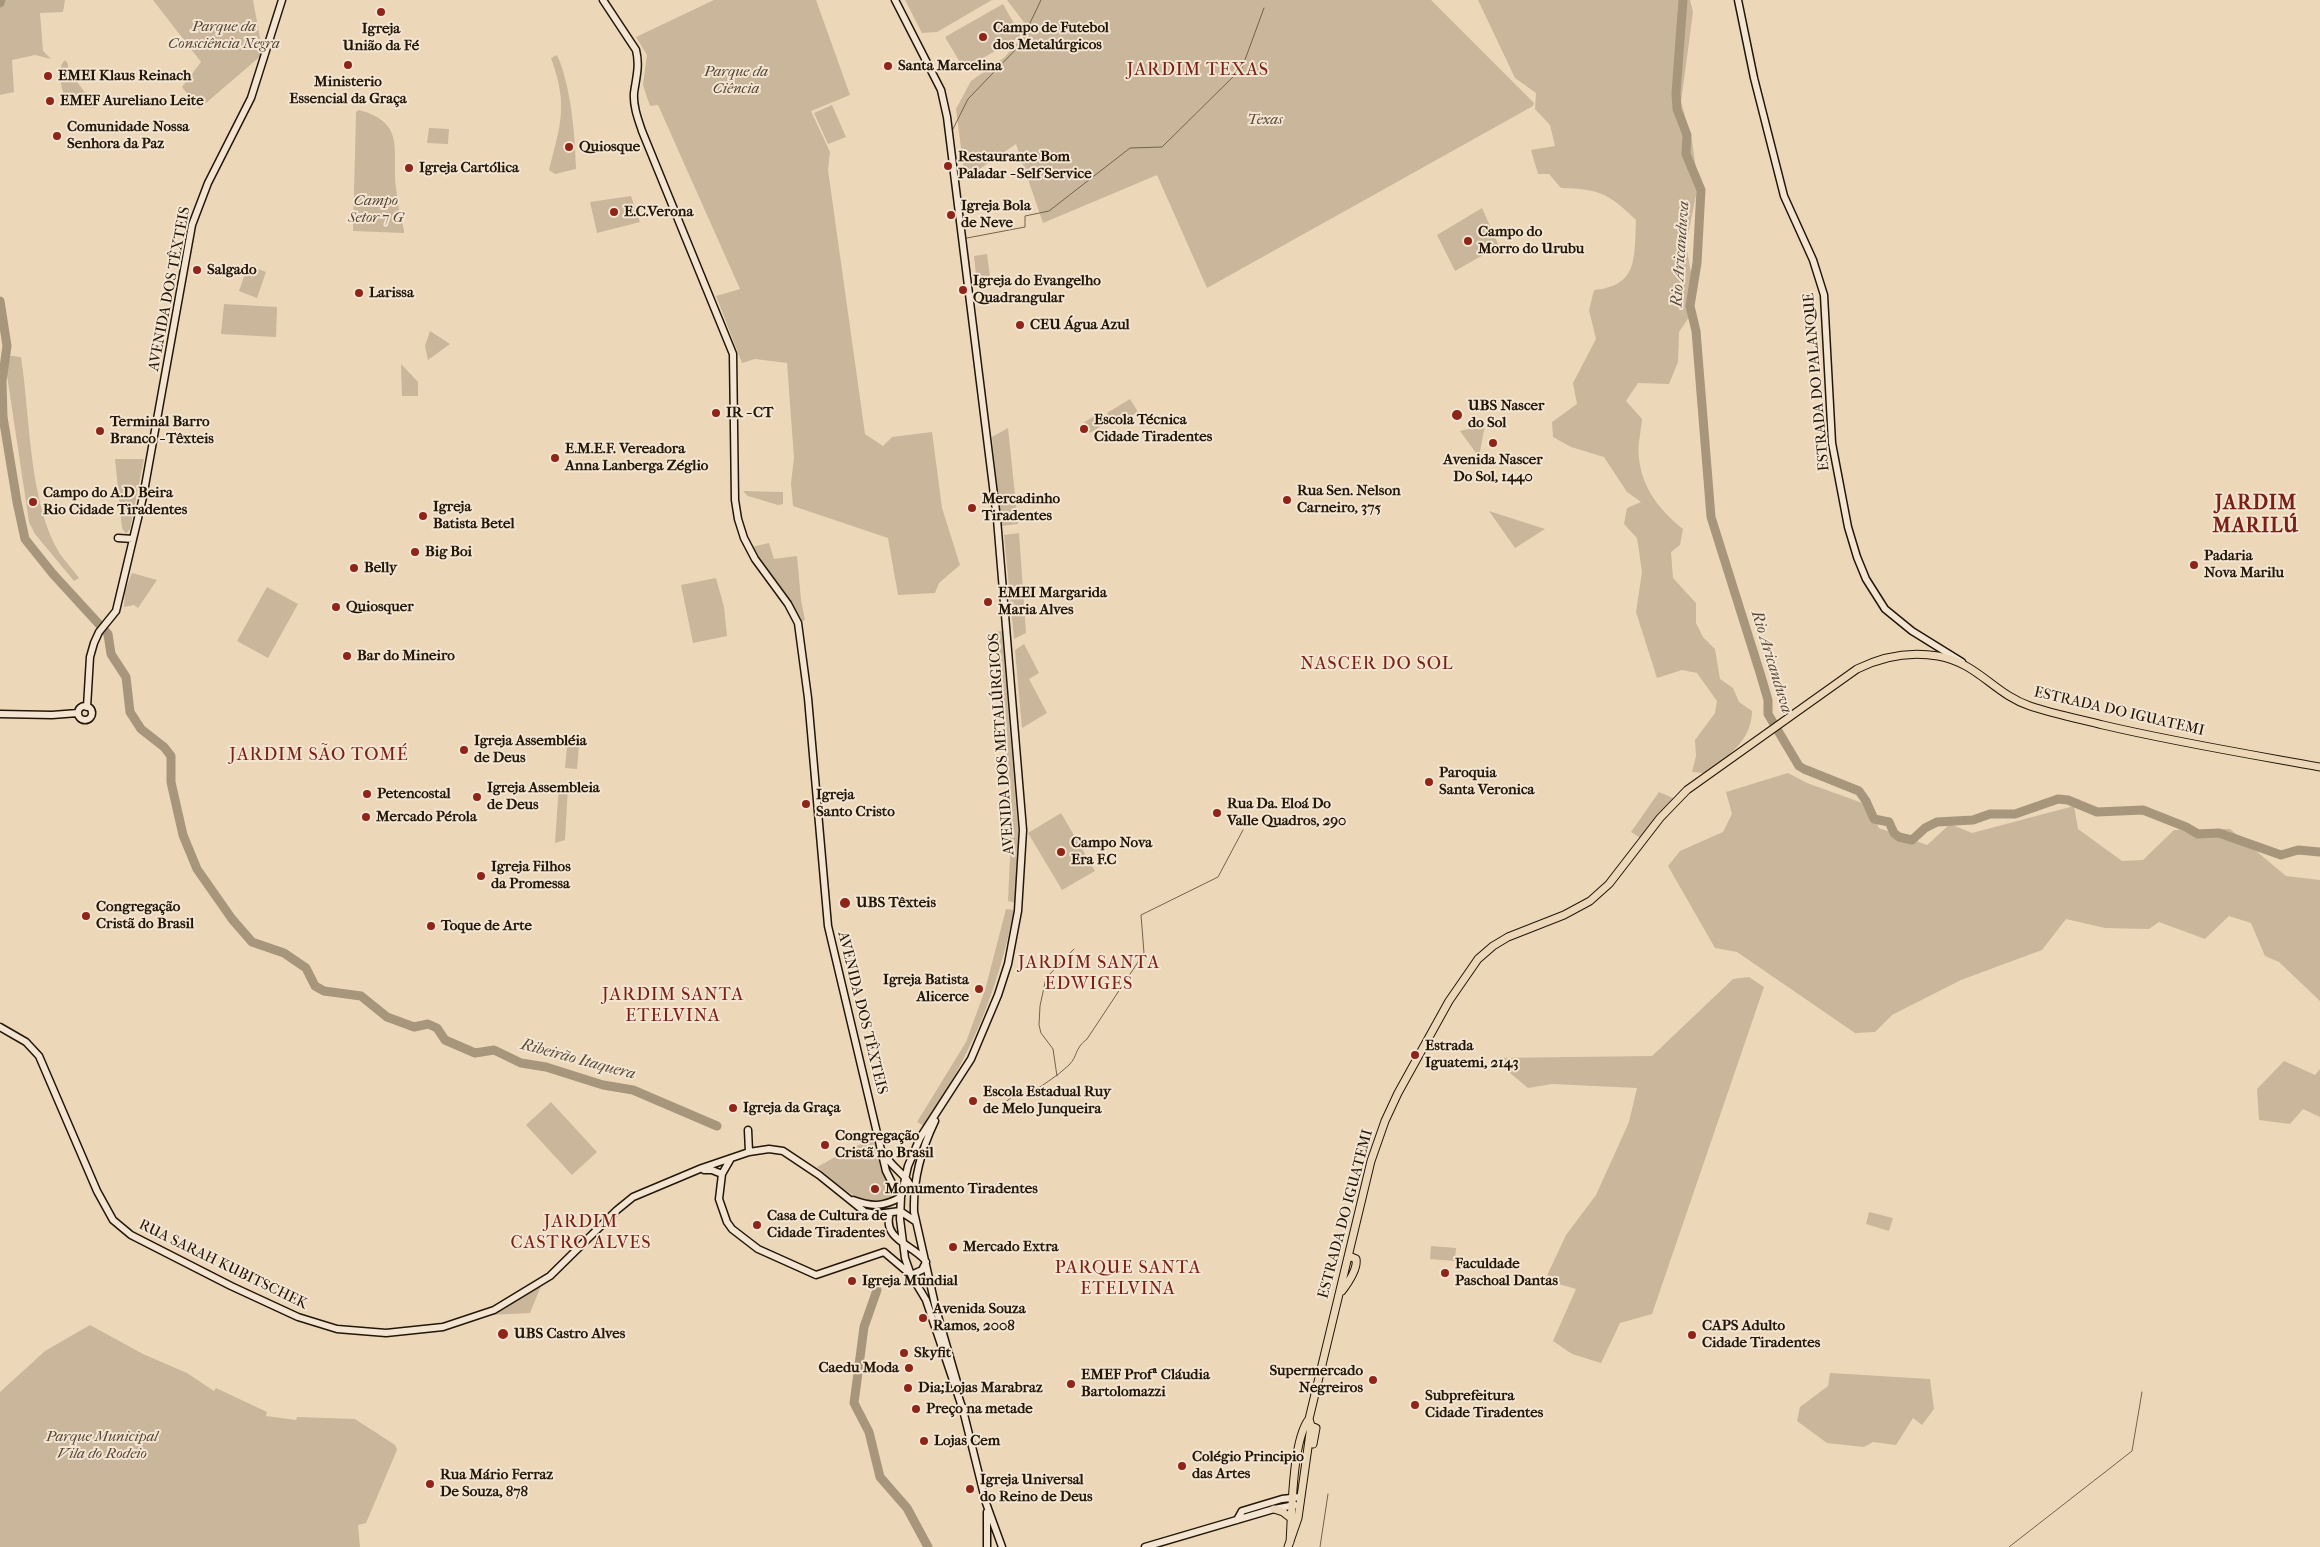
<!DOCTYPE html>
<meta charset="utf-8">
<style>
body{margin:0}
canvas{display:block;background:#ecd7b9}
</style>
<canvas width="2320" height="1547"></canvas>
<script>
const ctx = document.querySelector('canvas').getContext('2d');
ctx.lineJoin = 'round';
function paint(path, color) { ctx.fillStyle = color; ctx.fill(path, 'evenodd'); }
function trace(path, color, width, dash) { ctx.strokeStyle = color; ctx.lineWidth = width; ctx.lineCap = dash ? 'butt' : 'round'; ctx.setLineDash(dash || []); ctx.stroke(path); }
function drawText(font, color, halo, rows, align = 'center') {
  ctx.font = font + ' "IM FELL French Canon",serif'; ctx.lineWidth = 4; ctx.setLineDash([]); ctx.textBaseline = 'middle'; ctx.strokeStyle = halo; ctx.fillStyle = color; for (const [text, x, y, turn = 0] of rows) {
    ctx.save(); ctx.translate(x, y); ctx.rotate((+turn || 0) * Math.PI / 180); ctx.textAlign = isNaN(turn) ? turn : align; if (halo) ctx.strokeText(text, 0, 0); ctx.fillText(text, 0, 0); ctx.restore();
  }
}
paint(new Path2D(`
 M 0,0 L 65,0 L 63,12 L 40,13 L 43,51 L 51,59 L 35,55 L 12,60 L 14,92 L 0,95 Z
 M 153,0 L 253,0 L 263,54 L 199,109 L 182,87 L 201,62 Z
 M 714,0 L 816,0 L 850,95 L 811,111 L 830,152 L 828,170 L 865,434 L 883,446 L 892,437 L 932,432 L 942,508 L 960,565 L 939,583 L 935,593 L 898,595 L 888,538 L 793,506 L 791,483 L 794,458 L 787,363 L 755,359 L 742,363 L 716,296 L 740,289 L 658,105 L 650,106 L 643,85 L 647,55 L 636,37 Z
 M 905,0 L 992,0 L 937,32 L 922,33 Z
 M 1007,0 L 1431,0 L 1534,103 L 1533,106 L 1207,288 L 1157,175 L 1043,223 L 1016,144 L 965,179 L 956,109 L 971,81 L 1005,57 L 1029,29 Z
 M 1478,0 L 1690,0 L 1693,12 L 1681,102 L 1692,140 L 1698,185 L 1686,245 L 1692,278 L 1691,314 L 1679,332 L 1678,362 L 1669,384 L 1638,383 L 1626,401 L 1642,419 C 1641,432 1637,446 1639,458 C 1642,488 1660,511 1683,529 L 1680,545 L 1671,552 L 1673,578 L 1696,603 L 1696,623 L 1703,637 L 1715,649 L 1720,679 L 1733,688 L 1739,702 L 1752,711 C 1752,741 1727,757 1705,773 L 1692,772 L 1696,756 L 1695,740 L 1715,713 L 1717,701 L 1697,673 L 1682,670 L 1657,678 L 1636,612 L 1642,572 L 1637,538 L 1624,524 L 1627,508 L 1641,502 L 1627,492 L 1604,457 L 1571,447 L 1553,437 L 1552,422 L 1577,404 L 1573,383 L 1596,339 L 1589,310 L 1594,290 C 1639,286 1634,257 1636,220 C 1608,193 1599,189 1561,188 L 1549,174 L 1538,174 L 1531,150 L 1555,146 L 1550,125 L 1535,109 L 1536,93 L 1515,78 Z
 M 1003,4 L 1021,36 L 964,69 L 945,37 Z
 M 557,55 C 571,85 575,135 576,169 L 555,174 L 549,170 C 561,123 568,105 551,58 Z
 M 65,60 L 68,64 L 68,69 L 96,108 L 66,106 C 66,96 53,71 65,60 Z
 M 832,105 L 846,137 L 828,144 L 814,113 Z
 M 359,110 C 406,123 392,149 396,187 C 397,196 398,206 400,214 C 401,221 404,226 404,233 L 353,231 L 356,112 Z
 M 429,128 L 449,129 L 448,144 L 427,143 Z
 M 631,196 L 640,222 L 597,233 L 590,202 Z
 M 1482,208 L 1499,246 L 1455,271 L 1437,235 Z
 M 987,254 L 991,284 L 977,285 L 974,256 Z
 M 248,265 L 266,272 L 257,298 L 239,291 Z
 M 224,304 L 277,307 L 276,337 L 221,334 Z
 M 430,331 L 450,344 L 428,360 L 425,346 Z
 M 4,355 L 21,357 C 30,415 29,505 60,554 C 66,562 73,570 79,578 L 74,581 L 35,534 L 29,522 Z
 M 401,364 L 418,382 L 418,396 L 402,396 Z
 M 1130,399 L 1138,412 L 1114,425 L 1107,413 Z
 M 1101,412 L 1108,422 L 1090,433 L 1083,423 Z
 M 1485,425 L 1479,457 L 1460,431 Z
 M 1008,428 L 1018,524 L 1001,526 L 992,437 Z
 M 115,459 L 144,459 L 130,529 L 126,534 L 122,528 Z
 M 743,491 L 783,492 L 783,504 L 778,505 L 748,496 Z
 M 1489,511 L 1545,529 L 1515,548 Z
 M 1019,533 L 1026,633 L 1014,639 L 1004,535 Z
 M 769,543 L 774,559 L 797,556 L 801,600 L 805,620 L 800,622 L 752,547 Z
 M 132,573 L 157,580 L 138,608 L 134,605 L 124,607 L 125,591 Z
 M 716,578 L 724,607 L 727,636 L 693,643 L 681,585 Z
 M 267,587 L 298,604 L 268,658 L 237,641 Z
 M 1002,631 L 1019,841 L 1015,903 L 1008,901 L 1010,856 L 1009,775 L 994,632 Z
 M 1024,644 L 1039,673 L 1029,679 L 1047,713 L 1022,728 L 1015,650 Z
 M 579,746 L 577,769 L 565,768 L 567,747 Z
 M 1788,773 L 1807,783 L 1868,805 L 1879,828 L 1927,845 L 1950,824 L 1972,833 L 2074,806 L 2078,829 L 2122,861 L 2143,860 L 2174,830 L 2230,829 L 2286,876 L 2320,880 L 2320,1001 L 2279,962 L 2265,956 L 2251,923 L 2229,916 L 2205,939 L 2159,922 L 2149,929 L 2105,928 L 2066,919 L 2042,950 L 1961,980 L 1892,1015 L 1875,1032 L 1855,1033 L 1737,952 L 1715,948 L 1668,866 L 1680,851 L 1723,832 L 1732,814 L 1726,792 Z
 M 559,784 L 568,787 L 565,840 L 555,843 Z
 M 1659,792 L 1675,799 L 1642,839 L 1631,832 Z
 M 1061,813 L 1095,871 L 1062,890 L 1028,833 Z
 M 1006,909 L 1014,910 C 997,994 971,1055 924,1126 L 917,1122 L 966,1042 L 985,990 Z
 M 1749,977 L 1764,987 L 1652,1314 L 1620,1323 L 1601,1363 L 1572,1354 L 1553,1341 L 1576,1289 L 1545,1280 L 1566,1235 L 1596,1195 L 1629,1122 L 1637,1088 L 1552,1084 L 1528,1088 L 1492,1058 L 1652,1056 L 1733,979 Z
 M 2284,1061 L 2315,1075 L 2320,1069 L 2320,1117 L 2303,1109 L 2290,1124 L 2259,1120 L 2257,1089 Z
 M 551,1102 L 597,1152 L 572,1175 L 526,1125 Z
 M 874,1138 L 881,1166 L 893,1194 L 890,1200 C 860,1209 839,1184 817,1167 L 848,1150 Z
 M 1869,1212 L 1893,1218 L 1889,1231 L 1866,1224 Z
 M 1431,1246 L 1456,1248 L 1455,1261 L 1430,1259 Z
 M 541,1286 L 530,1313 L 490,1315 Z
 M 90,1325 L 143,1354 L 187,1373 L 214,1391 L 216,1388 L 267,1412 L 266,1416 L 296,1420 L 297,1417 L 355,1419 L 395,1445 L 397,1450 L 366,1523 L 358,1525 L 360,1547 L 0,1547 L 0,1392 L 45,1351 Z
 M 1830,1373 L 1930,1379 L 1934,1409 L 1922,1425 L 1913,1418 L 1896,1445 L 1873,1442 L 1864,1447 L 1827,1443 L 1797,1421 L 1800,1407 L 1828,1386 Z`), '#cab69b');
trace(new Path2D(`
 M 952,131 L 968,99 L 1019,46 L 1041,0
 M 967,238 L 1025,227 L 1025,216 L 1049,211 L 1130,148 L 1162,147 L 1242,68 L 1264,8
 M 1057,1076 L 1053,1049 L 1041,1033 L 1039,1025 L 1040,1006 L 1046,978 L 1074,949
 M 1003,1104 L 1021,1090 L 1028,1096 C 1041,1085 1057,1077 1069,1065 C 1078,1056 1074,1049 1087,1039 L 1144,953 L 1141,915 L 1218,877 L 1243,830
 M 1320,1547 L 1328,1494
 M 2009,1547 L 2132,1451 L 2142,1392`), '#73634d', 1);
trace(new Path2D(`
 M 1683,0 L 1676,93 L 1677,109 L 1687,135 L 1686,154 L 1701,190 L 1697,263 L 1690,306 L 1696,331 L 1711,517 L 1761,676 L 1768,700 L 1768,714 L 1799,766 L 1804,769 L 1859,791 L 1866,801 L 1874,819 L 1889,822 L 1894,833 L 1899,837 L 1912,840 L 1925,828 L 1937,822 L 1973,820 L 1990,814 L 2015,814 L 2058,799 L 2068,800 L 2097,812 L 2143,810 L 2186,827 L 2198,834 L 2219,833 L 2281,855 L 2298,850 L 2320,852
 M 0,3 L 1,0
 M 0,301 L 7,346 L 2,381 L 3,417 L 17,502 L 25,539 L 53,574 L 108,634 L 111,654 L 126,677 L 130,712 L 141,729 L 164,747 L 171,756 L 171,782 L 183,835 L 197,869 L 232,919 L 252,942 L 284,953 L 306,968 L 315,986 L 324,991 L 361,996 L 387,1017 L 414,1027 L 428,1024 L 437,1028 L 445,1040 L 475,1053 L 494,1050 L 521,1063 L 546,1067 L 603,1085 L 633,1090 L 717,1126
 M 877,1290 L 864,1327 L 854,1403 L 869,1432 L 880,1477 L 907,1508 L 928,1547`), '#a8967c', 9);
const secondary = new Path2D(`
 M 603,0 L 636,50 C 640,66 636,78 634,93 C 633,106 638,119 642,131 L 733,354 L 735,500 L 738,519 L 744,538 L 755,559 L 788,604 L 798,623 L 808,698 L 828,926 L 886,1171 L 894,1187 L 901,1195
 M 895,0 L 941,90 L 947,117 L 997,519 L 1023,830 L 1018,911 L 1008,964 L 998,995 L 971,1059 L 920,1138 L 908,1166 L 901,1197 L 900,1219 L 905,1258 L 911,1275 L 926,1300 L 963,1410
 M 1738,0 L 1754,78 L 1784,196 L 1813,260 L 1824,295 L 1832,443 L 1848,527 L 1857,557 L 1866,579 L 1885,609 L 1912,631 L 1962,662
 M 118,538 L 133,539
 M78 713a7 7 0 1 1 14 0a7 7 0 1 1-14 0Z
 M 87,707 L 90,657 L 94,643 L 99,632 L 116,611 L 143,497 L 192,225 L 208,183 L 251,98 L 282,0
 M 0,714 L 52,715 L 78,713
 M 0,1027 L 26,1042 L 39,1056 L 97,1191 L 113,1220 L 131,1235 L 231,1286 L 298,1317 L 337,1329 L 386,1333 L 443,1327 L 494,1310 L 550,1276 L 617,1210 L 633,1197 L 702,1168 L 749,1152 L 769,1149 L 783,1151 L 819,1175 L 865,1212 L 877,1214 L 900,1211
 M 935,1121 C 922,1148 913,1181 914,1212 L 936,1309 L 959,1389
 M 748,1130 L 749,1152
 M 885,1155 C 893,1169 909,1176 913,1192
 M 730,1160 L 722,1174 L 719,1199 L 727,1222 L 732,1229 L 758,1249 L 816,1275 L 884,1252 L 910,1274
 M 704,1170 L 712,1170 L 722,1174
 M 853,1200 C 872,1207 883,1207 901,1197
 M 900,1211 L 915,1221
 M 890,1213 C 882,1238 910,1244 924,1259
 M 911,1275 L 922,1270 L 926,1262
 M 962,1406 L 986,1503 L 1002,1547
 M 1237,1520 L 1242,1511 L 1282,1499 L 1300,1497
 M 987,1547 L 987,1512
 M 1145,1547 L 1274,1509 L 1295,1505`);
const primary = new Path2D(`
 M 1342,1291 C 1348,1283 1358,1269 1356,1259 L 1349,1256
 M 1308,1425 L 1316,1428 L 1313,1444
 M 1274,1509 L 1283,1512 L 1292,1519
 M 1290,1542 C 1292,1515 1292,1440 1309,1419 L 1371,1161 L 1385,1121 L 1398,1093 L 1449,1001 L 1478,959 L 1493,946 L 1508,937 L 1564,915 L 1590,901 L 1609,884 L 1660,818 L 1687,790 L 1857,669 C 1883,656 1909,651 1938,656 C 1978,663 1994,694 2030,706 C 2054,714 2079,719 2103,725 C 2175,742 2248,754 2320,767
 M 1288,1547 L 1298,1518 L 1311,1426 L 1309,1419`);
trace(secondary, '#231707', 9);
trace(primary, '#231707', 9);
trace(secondary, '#f3e5d2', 6);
trace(primary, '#ecd7b9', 7);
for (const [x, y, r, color] of [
 [381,12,5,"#8f2418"],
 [983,37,5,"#8f2418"],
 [348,65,5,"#8f2418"],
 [888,66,5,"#8f2418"],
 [48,76,5,"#8f2418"],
 [50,101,5,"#8f2418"],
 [57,136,5,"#8f2418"],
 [569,147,5,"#8f2418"],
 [948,166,5,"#8f2418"],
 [409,168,5,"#8f2418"],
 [614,212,5,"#8f2418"],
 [951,215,5,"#8f2418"],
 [1468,241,5,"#8f2418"],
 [197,270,5,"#8f2418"],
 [963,290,5,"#8f2418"],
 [359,293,5,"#8f2418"],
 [1020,325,5,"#8f2418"],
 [716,413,5,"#8f2418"],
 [1457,415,6,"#8f2418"],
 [1084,429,5,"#8f2418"],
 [100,431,5,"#8f2418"],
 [1493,443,5,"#8f2418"],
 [555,458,5,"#8f2418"],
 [1287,500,5,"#8f2418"],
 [33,502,5,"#8f2418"],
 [972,508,5,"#8f2418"],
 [423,516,5,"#8f2418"],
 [415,552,5,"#8f2418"],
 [2194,565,5,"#8f2418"],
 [354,568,5,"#8f2418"],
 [988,602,5,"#8f2418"],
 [336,607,5,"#8f2418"],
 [347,656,5,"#8f2418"],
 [464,750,5,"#8f2418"],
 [1429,782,5,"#8f2418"],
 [367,794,5,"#8f2418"],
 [477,797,5,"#8f2418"],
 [806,804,5,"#8f2418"],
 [1217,813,5,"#8f2418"],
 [366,817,5,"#8f2418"],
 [1061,852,5,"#8f2418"],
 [481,876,5,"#8f2418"],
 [845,903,6,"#8f2418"],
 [86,916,5,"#8f2418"],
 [431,926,5,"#8f2418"],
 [979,989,5,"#8f2418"],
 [1415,1055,5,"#8f2418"],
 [973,1101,5,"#8f2418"],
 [733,1108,5,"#8f2418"],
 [825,1145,5,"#8f2418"],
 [875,1189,5,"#8f2418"],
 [757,1225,5,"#8f2418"],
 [953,1247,5,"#8f2418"],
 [1445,1273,5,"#8f2418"],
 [852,1281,5,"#8f2418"],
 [923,1318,5,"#8f2418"],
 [503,1334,6,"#8f2418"],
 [1692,1335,5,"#8f2418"],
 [904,1353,5,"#8f2418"],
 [909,1368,5,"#8f2418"],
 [1373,1380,5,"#8f2418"],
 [1071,1384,5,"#8f2418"],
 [908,1388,5,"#8f2418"],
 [1415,1405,5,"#8f2418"],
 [916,1409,5,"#8f2418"],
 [924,1441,5,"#8f2418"],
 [1182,1466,5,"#8f2418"],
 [430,1484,5,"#8f2418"],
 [970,1489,5,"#8f2418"]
]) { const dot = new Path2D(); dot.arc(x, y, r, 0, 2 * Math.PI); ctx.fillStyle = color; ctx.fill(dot); trace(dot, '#f3e5d2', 2); }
drawText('italic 15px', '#554733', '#f3e5d2', [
 ["Parque da",224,27],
 ["Consciência Negra",224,44],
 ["Parque da",736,72],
 ["Ciência",736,89],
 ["Texas",1265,120],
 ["Campo",376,201],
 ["Setor 7 G",376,218],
 ["Parque Municipal",102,1437],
 ["Vila do Rodeio",102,1454]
]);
drawText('bold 15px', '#231707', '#f3e5d2', [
 ["Campo de Futebol",993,28],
 ["dos Metalúrgicos",993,45],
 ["Igreja",381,29,"center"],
 ["União da Fé",381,46,"center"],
 ["Santa Marcelina",898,66],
 ["EMEI Klaus Reinach",58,76],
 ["Ministerio",348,82,"center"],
 ["Essencial da Graça",348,99,"center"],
 ["EMEF Aureliano Leite",60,101],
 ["Comunidade Nossa",67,127],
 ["Senhora da Paz",67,144],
 ["Quiosque",579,147],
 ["Restaurante Bom",958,157],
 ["Paladar - Self Service",958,174],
 ["Igreja Cartólica",419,168],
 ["Igreja Bola",961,206],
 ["de Neve",961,223],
 ["E.C.Verona",624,212],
 ["Campo do",1478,232],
 ["Morro do Urubu",1478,249],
 ["Salgado",207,270],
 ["Igreja do Evangelho",973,281],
 ["Quadrangular",973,298],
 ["Larissa",369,293],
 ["CEU Água Azul",1030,325],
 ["UBS Nascer",1468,406],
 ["do Sol",1468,423],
 ["IR - CT",726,413],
 ["Escola Técnica",1094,420],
 ["Cidade Tiradentes",1094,437],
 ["Terminal Barro",110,422],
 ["Branco - Têxteis",110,439],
 ["E.M.E.F. Vereadora",565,449],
 ["Anna Lanberga Zéglio",565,466],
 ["Avenida Nascer",1493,460,"center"],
 ["Do Sol, 1440",1493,477,"center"],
 ["Rua Sen. Nelson",1297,491],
 ["Carneiro, 375",1297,508],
 ["Campo do A.D Beira",43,493],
 ["Rio Cidade Tiradentes",43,510],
 ["Mercadinho",982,499],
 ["Tiradentes",982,516],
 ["Igreja",433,507],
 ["Batista Betel",433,524],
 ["Big Boi",425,552],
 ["Padaria",2204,556],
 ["Nova Marilu",2204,573],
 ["Belly",364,568],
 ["EMEI Margarida",998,593],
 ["Maria Alves",998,610],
 ["Quiosquer",346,607],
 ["Bar do Mineiro",357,656],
 ["Igreja Assembléia",474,741],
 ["de Deus",474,758],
 ["Paroquia",1439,773],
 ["Santa Veronica",1439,790],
 ["Igreja Assembleia",487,788],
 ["de Deus",487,805],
 ["Petencostal",377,794],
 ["Igreja",816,795],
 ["Santo Cristo",816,812],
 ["Rua Da. Eloá Do",1227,804],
 ["Valle Quadros, 290",1227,821],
 ["Mercado Pérola",376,817],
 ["Campo Nova",1071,843],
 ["Era F.C",1071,860],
 ["Igreja Filhos",491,867],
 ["da Promessa",491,884],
 ["UBS Têxteis",856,903],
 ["Congregação",96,907],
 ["Cristã do Brasil",96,924],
 ["Toque de Arte",441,926],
 ["Igreja Batista",969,980,"right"],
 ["Alicerce",969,997,"right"],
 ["Estrada",1425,1046],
 ["Iguatemi, 2143",1425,1063],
 ["Escola Estadual Ruy",983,1092],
 ["de Melo Junqueira",983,1109],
 ["Igreja da Graça",743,1108],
 ["Congregação",835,1136],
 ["Cristã no Brasil",835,1153],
 ["Monumento Tiradentes",885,1189],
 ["Casa de Cultura de",767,1216],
 ["Cidade Tiradentes",767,1233],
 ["Mercado Extra",963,1247],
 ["Faculdade",1455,1264],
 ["Paschoal Dantas",1455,1281],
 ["Igreja Mundial",862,1281],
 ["Avenida Souza",933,1309],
 ["Ramos, 2008",933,1326],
 ["CAPS Adulto",1702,1326],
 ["Cidade Tiradentes",1702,1343],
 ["UBS Castro Alves",514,1334],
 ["Skyfit",914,1353],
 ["Caedu Moda",899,1368,"right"],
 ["Supermercado",1363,1371,"right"],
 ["Negreiros",1363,1388,"right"],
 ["EMEF Profª Cláudia",1081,1375],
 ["Bartolomazzi",1081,1392],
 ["Dia;Lojas Marabraz",918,1388],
 ["Subprefeitura",1425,1396],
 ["Cidade Tiradentes",1425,1413],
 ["Preço na metade",926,1409],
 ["Lojas Cem",934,1441],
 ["Colégio Principio",1192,1457],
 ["das Artes",1192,1474],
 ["Rua Mário Ferraz",440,1475],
 ["De Souza, 878",440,1492],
 ["Igreja Universal",980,1480],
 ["do Reino de Deus",980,1497]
], 'left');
drawText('15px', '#231707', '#f3e5d2', [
 ["AVENIDA DOS TÊXTEIS",170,289,-79],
 ["ESTRADA DO PALANQUE",1817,382,-95],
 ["ESTRADA DO IGUATEMI",2119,712,13],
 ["AVENIDA DOS METALÚRGICOS",1002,744,-94],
 ["AVENIDA DOS TÊXTEIS",862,1013,76],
 ["ESTRADA DO IGUATEMI",1346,1214,-75],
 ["RUA SARAH KUBITSCHEK",223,1265,26]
]);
drawText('italic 16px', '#584a36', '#f3e5d2', [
 ["Rio Aricanduva",1681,254,-86],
 ["Rio Aricanduva",1771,662,73],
 ["Ribeirão Itaquera",578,1060,15]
]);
ctx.letterSpacing = '1px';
drawText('18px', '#7a1f14', '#f3e5d2', [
 ["JARDIM TEXAS",1198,71],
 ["NASCER DO SOL",1377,665],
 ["JARDIM SÃO TOMÉ",319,756],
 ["JARDIM SANTA",1089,964],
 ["EDWIGES",1089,985],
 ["JARDIM SANTA",673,996],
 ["ETELVINA",673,1017],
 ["JARDIM",581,1223],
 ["CASTRO ALVES",581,1244],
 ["PARQUE SANTA",1128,1269],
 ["ETELVINA",1128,1290]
]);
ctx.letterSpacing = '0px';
ctx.letterSpacing = '1px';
drawText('bold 20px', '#7a1f14', '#f3e5d2', [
 ["JARDIM",2256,504],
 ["MARILÚ",2256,527]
]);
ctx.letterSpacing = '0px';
</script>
